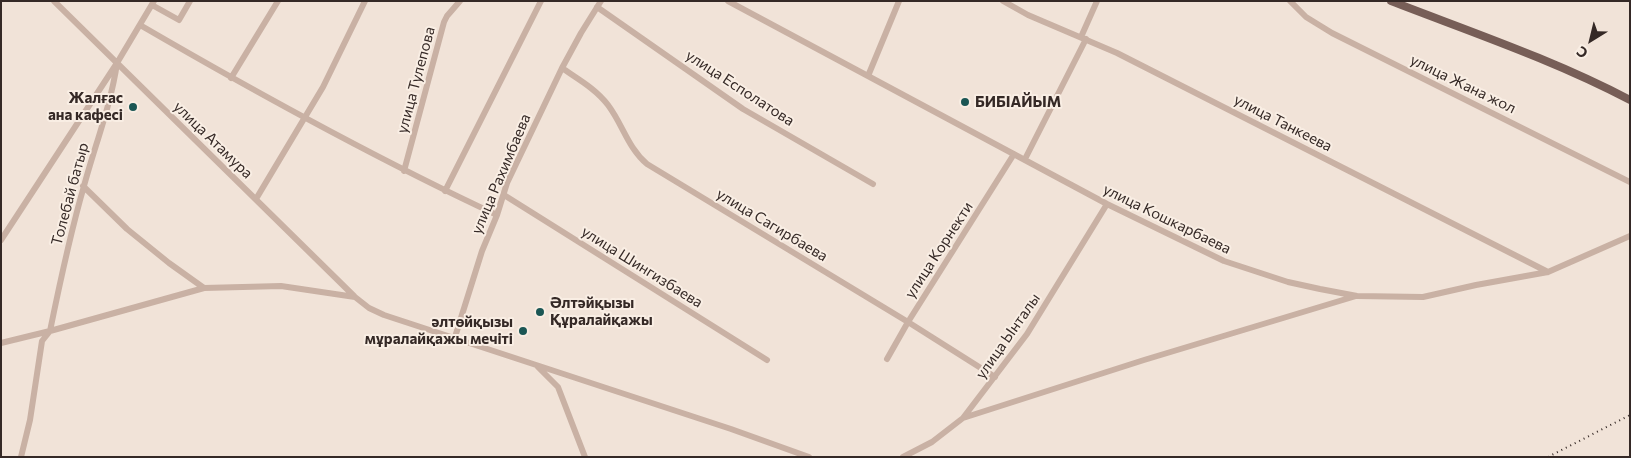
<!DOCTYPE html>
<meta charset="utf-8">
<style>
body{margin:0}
#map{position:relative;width:1631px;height:458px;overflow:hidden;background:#f1e3d8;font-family:Commissioner,sans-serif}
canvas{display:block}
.frame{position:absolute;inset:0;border:2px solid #352926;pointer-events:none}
.north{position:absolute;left:1566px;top:15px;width:50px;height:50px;-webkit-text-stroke:4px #f9eee4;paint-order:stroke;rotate:216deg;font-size:14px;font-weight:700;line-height:20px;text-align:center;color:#352926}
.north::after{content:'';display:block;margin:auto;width:18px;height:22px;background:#352926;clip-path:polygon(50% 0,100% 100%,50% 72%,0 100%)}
</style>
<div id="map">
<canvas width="1631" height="458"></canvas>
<div class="frame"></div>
<div class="north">С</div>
</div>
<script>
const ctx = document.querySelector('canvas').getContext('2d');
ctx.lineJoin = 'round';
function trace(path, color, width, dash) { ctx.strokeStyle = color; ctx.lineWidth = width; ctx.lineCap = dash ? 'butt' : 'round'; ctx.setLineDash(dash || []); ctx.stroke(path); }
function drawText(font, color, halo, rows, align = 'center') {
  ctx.font = font + ' Commissioner,sans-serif'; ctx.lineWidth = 4; ctx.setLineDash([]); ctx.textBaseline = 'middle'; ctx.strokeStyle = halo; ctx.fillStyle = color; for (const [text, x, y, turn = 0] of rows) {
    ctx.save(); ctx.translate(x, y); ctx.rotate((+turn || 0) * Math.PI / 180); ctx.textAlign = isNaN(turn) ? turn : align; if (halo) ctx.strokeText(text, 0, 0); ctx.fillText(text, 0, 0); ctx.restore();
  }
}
trace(new Path2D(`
 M 54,1 L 354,296
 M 728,1 L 1107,204 L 1224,261 L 1288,282 L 1320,289 L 1357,296 L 1423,297 L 1476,285 L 1548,272 L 1630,236
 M 1003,1 L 1028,15 L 1117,53 L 1548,272
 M 1290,1 L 1306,17 L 1332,33 L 1630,182
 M 152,5 L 179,20 L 190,1
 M 597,7 L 743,109 L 873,184
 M 140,25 C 257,93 375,158 497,215
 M 1081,37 L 1097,1
 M 562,68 C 578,79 596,89 608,105 C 623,125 628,148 647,164 L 908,322 L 995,377
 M 868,76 L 899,1
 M 231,78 L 278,1
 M 1025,159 L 1086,39
 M 404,171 L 444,22 L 447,16 L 460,1
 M 83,186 L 127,229 L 169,263 L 204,288
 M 445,191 L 541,1
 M 504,195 L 767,360
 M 256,199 L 323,87 L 365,1
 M 1,240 L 117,63 L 154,1
 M 455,337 L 482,251 L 497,215 L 507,183 L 562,68 L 581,33 L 601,1
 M 1,343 L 50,331 L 204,288 L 281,286 L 355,297 L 369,308 L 384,315 L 731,429 L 809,457
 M 887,359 L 908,322 L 1014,154
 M 538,367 L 558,387 L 585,457
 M 963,418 L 1144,360 L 1356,296
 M 21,457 L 30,420 L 42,341 L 50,331 C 60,282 70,234 84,186 C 95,145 111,105 117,63
 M 903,457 L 932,442 L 963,418 L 1027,334 L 1107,204`), '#c9b1a4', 6);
trace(new Path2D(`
 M 1391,1 C 1471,32 1554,60 1630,100`), '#775e57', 8);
trace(new Path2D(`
 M 1548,457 L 1630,415`), '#352926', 2, [1, 4]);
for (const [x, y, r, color] of [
 [965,102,5,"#1b5654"],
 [133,107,5,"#1b5654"],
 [540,312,5,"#1b5654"],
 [523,331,5,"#1b5654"]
]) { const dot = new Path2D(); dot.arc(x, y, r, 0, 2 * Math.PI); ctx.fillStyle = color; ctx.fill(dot); trace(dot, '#f9eee4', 2); }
drawText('15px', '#352926', '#f9eee4', [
 ["улица Тулепова",416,80,-75],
 ["улица Жана жол",1463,84,26],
 ["улица Есполатова",740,88,33],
 ["улица Танкеева",1283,123,27],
 ["улица Атамура",213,140,44],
 ["улица Рахимбаева",501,174,-67],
 ["Толебай батыр",70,194,-75],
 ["улица Кошкарбаева",1167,219,26],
 ["улица Сагирбаева",772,225,31],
 ["улица Корнекти",939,250,-57],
 ["улица Шингизбаева",642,267,32],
 ["улица Ынталы",1008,336,-55]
]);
drawText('bold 15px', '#352926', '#f9eee4', [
 ["Жалғас",123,98],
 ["ана кафесі",123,115],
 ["БИБІАЙЫМ",975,102,"left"],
 ["Әлтәйқызы",550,303,"left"],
 ["Құралайқажы",550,320,"left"],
 ["әлтөйқызы",513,322],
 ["мұралайқажы мечіті",513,339]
], 'right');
</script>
